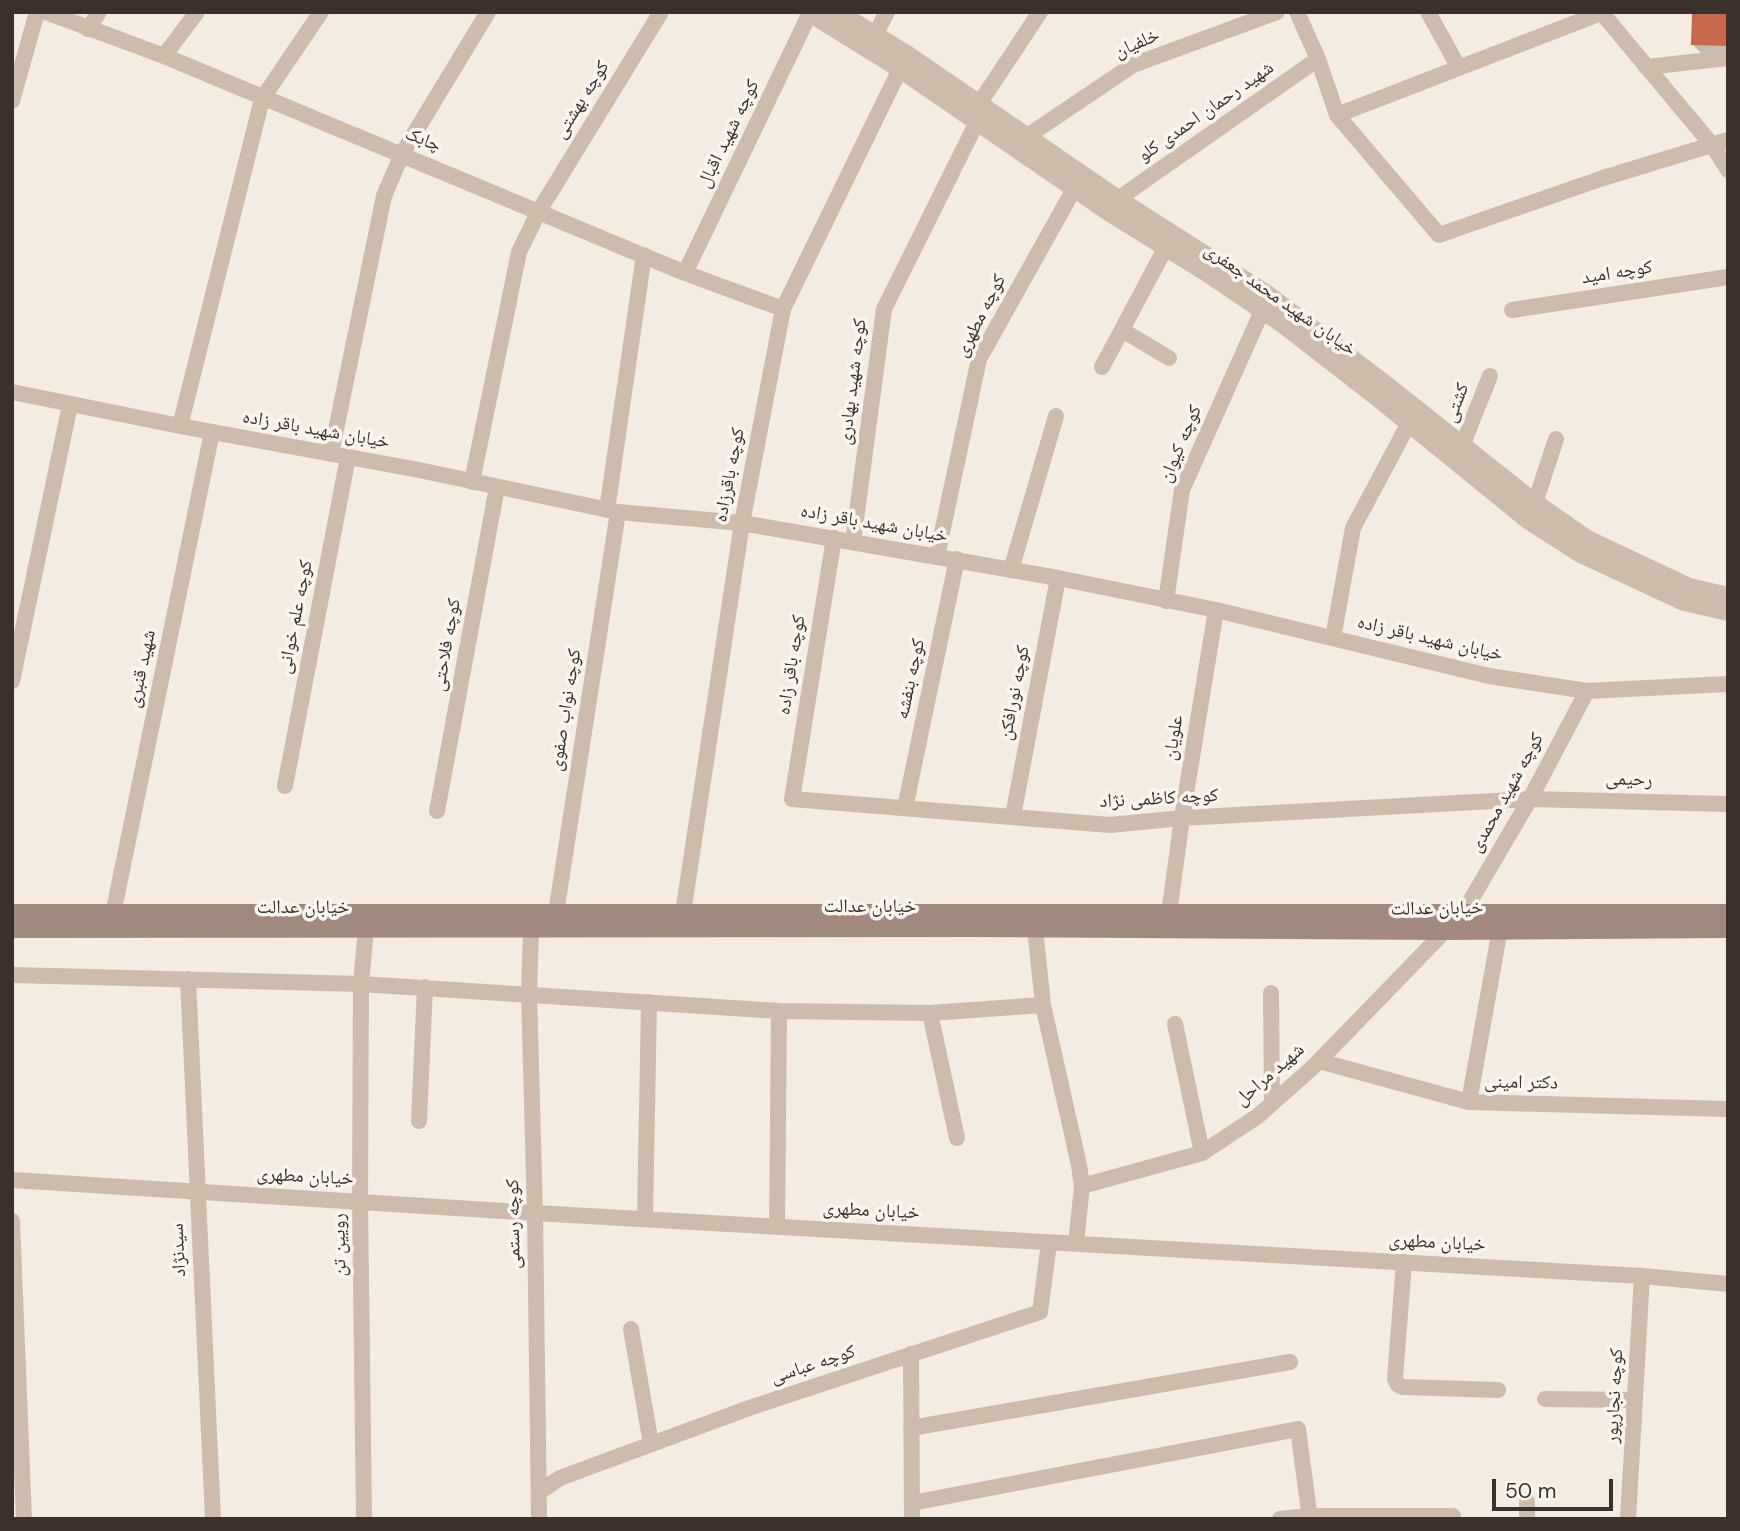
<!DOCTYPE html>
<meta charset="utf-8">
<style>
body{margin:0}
#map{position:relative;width:1740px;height:1531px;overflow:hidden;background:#f4ebe1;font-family:"DM Sans",sans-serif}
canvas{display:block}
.frame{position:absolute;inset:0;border:14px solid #3b302b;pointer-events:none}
.scale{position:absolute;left:1492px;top:1479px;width:121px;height:32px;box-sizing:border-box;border:4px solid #3b302b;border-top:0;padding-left:9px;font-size:21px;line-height:24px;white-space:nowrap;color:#3b302b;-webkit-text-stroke:5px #fbf5ee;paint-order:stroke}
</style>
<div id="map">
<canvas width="1740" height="1531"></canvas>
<div class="frame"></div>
<div class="scale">50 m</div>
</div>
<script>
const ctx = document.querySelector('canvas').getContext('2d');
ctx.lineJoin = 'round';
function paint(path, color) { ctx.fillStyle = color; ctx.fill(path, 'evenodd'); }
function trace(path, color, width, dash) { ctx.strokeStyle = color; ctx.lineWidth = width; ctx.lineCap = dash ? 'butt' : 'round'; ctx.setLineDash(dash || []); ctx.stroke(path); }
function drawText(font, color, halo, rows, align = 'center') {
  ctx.font = font + ' "DM Sans","Noto Naskh Arabic",sans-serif'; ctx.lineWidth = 7; ctx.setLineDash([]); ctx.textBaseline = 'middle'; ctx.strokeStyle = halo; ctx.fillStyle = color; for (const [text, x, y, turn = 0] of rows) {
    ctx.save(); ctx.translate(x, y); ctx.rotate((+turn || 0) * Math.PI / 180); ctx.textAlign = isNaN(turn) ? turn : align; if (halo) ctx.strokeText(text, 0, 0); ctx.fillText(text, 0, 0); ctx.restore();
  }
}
paint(new Path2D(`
 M 1728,12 L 1728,55 L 1703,55 L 1692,44 Z`), '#0003');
paint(new Path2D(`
 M 1692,12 L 1728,12 L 1728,46 L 1691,45 Z`), '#c8694b');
trace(new Path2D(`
 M 46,12 L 164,56 L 685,273 L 783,309
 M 1297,12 L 1318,59 L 1337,115 L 1439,235 L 1603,178 L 1728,140
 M 1428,12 L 1459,68
 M 1601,12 L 1712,145 L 1728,170
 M 88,29 L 99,12
 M 875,35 L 887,12
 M 164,56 L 197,12
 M 1646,67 L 1728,58
 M 12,101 L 37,12
 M 979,104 L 1040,12
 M 1337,115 L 1601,13
 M 1026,137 L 1133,65 L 1277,12
 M 1118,199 L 1318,59
 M 685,273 L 810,13
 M 1512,310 L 1728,277
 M 1122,330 L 1169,358
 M 1102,367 L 1166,247
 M 12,392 L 180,426 L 419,470 L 618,512 L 742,523 L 1058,578 L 1216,610 L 1489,676 L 1587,691 L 1728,684
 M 180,426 L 262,99 L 321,12
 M 1462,446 L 1490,376
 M 331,454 L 384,196 L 402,154 L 488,12
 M 472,482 L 519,252 L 539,211 L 661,12
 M 607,510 L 644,255
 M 1529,521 L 1556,439
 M 834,538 L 792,799 L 1110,825 L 1182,818 L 1530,799 L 1728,804
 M 853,542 L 884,309 L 977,122
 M 937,556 L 979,359 L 1074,189
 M 1011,570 L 1056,416
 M 1166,601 L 1182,490 L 1262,311
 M 1333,638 L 1353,528 L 1409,423
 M 12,681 L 70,405
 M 285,786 L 348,457
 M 905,808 L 957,559
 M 437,811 L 497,487
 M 1013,816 L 1058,578
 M 556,913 L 618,512
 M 683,913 L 742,523 L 783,309 L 900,69
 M 113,914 L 212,432
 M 1169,914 L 1182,818 L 1216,610
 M 1462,915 L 1530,799 L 1587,691
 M 1035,928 L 1043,1005 L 1079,1165 L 1082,1186 L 1076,1243
 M 531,929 L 529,993 L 535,1213 L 539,1519
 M 12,975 L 361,984 L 779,1011 L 930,1013 L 1043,1005
 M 188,979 L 213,1519
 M 1271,993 L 1272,1104
 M 930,1013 L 957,1138
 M 1175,1024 L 1202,1153
 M 1319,1061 L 1469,1102 L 1728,1109
 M 1469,1102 L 1500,929
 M 419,1121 L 425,987
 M 12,1180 L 535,1213 L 1642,1276 L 1728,1284
 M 1082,1186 L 1202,1153 L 1258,1116 L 1313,1067 L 1445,931
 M 645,1219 L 649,1002
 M 12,1221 L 24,1519
 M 777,1227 L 779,1011
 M 1404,1262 L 1395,1379 L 1398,1385 L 1403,1387 L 1498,1390
 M 631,1329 L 651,1444
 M 911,1354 L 912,1519
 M 1545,1399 L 1635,1400
 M 911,1428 L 1290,1362
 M 539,1492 L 560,1478 L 749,1408 L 1040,1312 L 1049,1243
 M 1527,1502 L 1527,1519
 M 912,1503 L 1298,1429 L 1310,1519
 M 364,1519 L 360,1201 L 361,984 L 366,929
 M 1280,1519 L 1310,1516 L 1453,1516
 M 1628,1519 L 1642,1276`), '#cdbbac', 16);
trace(new Path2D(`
 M 808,12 L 900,69 L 1110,213 L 1204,271 L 1281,323 L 1379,399 L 1529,521 L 1579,553 L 1684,602 L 1728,612
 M 838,12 L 908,55 L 1118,199 L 1267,294 L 1389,387 L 1534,502 L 1587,539 L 1689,587 L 1728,596`), '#cdbbac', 18);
trace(new Path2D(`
 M 12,913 L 1728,913
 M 12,929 L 975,928 L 1445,931 L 1728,929`), '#a18a7d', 18);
drawText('19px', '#3b302b', '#fbf5ee', [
 ["خلفیان",1137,44,-24],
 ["کوچه بهشتی",582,100,-58],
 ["شهید رحمان احمدی کلو",1206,112,-35],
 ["کوچه شهید اقبال",729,134,-64],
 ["چابک",423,140,22],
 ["کوچه امید",1617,273,-9],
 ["خیابان شهید محمد جعفری",1280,300,35],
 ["کوچه مطهری",981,316,-63],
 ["کوچه شهید بهادری",853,382,-83],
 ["کشتی",1457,403,-69],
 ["خیابان شهید باقر زاده",316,430,10],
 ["کوچه کیوان",1181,444,-67],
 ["کوچه باقرزاده",730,475,-79],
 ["خیابان شهید باقر زاده",874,524,10],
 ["کوچه علم خوانی",296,617,-79],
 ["خیابان شهید باقر زاده",1430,639,13],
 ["کوچه فلاحتی",447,645,-80],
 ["کوچه باقر زاده",792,665,-81],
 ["شهید قنبری",142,669,-78],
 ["کوچه بنفشه",911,679,-78],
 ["کوچه نورافکن",1015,693,-79],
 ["کوچه نواب صفوی",566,710,-81],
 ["علویان",1174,738,-81],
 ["رحیمی",1629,780,2],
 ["کوچه شهید محمدی",1507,793,-61],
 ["کوچه کاظمی نژاد",1159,799,-3],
 ["خیابان عدالت",870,907],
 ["خیابان عدالت",303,908],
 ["خیابان عدالت",1437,909,-1],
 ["شهید مراحل",1270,1075,-41],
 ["دکتر امینی",1521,1083,1],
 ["خیابان مطهری",305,1177,3],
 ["خیابان مطهری",871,1211,3],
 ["کوچه رستمی",514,1224,-91],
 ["خیابان مطهری",1437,1243,3],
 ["رویین تن",340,1245,-91],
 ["سیدنژاد",179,1250,-93],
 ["کوچه عباسی",813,1365,-18],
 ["کوچه نجارپور",1615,1396,-87]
]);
</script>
